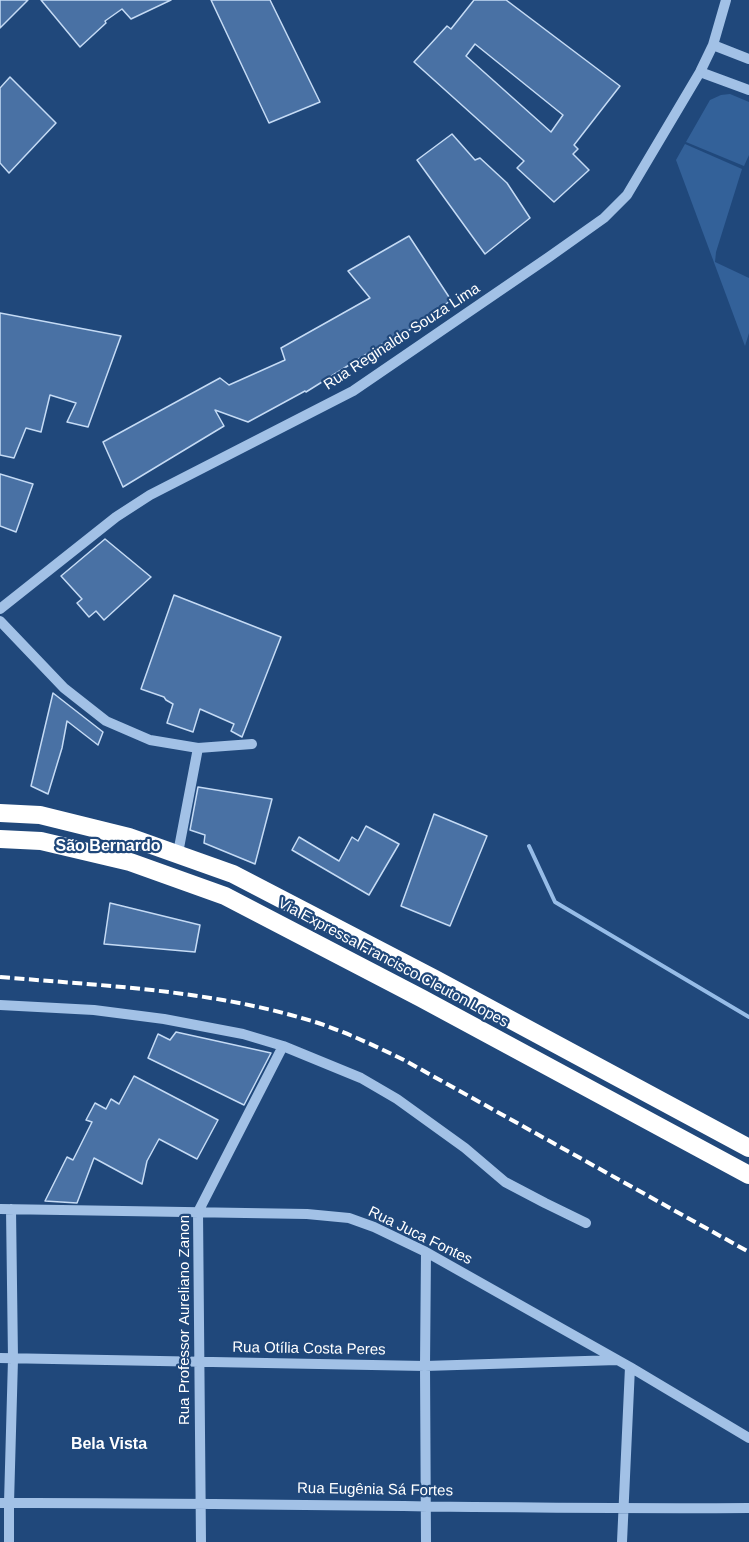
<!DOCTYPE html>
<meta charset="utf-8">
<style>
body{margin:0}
canvas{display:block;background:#20487b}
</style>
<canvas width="749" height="1542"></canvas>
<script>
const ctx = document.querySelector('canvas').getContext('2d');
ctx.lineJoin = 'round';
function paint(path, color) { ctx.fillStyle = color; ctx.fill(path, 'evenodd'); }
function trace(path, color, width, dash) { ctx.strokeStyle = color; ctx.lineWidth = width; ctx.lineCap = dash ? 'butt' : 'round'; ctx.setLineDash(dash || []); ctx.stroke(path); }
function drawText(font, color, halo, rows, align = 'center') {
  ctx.font = font + ' Helvetica,sans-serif'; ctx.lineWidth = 4.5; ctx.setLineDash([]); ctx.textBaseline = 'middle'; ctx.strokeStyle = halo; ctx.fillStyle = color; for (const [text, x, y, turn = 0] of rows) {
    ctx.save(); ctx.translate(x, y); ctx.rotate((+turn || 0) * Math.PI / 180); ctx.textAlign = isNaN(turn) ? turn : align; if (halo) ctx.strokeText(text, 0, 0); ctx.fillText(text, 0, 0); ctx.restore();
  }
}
paint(new Path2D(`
 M 730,94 L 749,102 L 749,155 L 744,166 L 686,142 L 710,100 L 721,95 Z
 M 685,144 L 742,169 L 716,252 L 715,262 L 749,278 L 749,333 L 745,346 L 676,160 Z`), '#336199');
trace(new Path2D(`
 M 529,846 L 555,902 L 749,1017`), '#96bce7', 4);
const building = new Path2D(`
 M 0,0 L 28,0 L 0,28 Z
 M 41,0 L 171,0 L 131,19 L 122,9 L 105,21 L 106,23 L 80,47 Z
 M 211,0 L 270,0 L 320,102 L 269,123 Z
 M 474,0 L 506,0 L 620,86 L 574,145 L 578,149 L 573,154 L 589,170 L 554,202 L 517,168 L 524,161 L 414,62 L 447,26 L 451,29 ZM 475,44 L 563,115 L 551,132 L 466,56 Z
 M 10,77 L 56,123 L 9,173 L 0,163 L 0,88 Z
 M 452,134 L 475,160 L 480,158 L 507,183 L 530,218 L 485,254 L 417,160 Z
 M 409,236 L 451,300 L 427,319 L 390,342 L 389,340 L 306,392 L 305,391 L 248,422 L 215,410 L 224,426 L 123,487 L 103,442 L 220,378 L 229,385 L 285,360 L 281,348 L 370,298 L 348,271 Z
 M 0,313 L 121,336 L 88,427 L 67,422 L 76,403 L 50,395 L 41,432 L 26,428 L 14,458 L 0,455 Z
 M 0,474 L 33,484 L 16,532 L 0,526 Z
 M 105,539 L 151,577 L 104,620 L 96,611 L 89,617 L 77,603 L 82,599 L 61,576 Z
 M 174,595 L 281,637 L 242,737 L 231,731 L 234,724 L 200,709 L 193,732 L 167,723 L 173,704 L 166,700 L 164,697 L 141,689 Z
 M 53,693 L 103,732 L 98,745 L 67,721 L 62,748 L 48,794 L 31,786 Z
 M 198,787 L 272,799 L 255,864 L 204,843 L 205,835 L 190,830 Z
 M 434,814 L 487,836 L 450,926 L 401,906 Z
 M 366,826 L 399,844 L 369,895 L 292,850 L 299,837 L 339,861 L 352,837 L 358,841 Z
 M 110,903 L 200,925 L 195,952 L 104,944 Z
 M 176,1032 L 271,1053 L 244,1105 L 148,1058 L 158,1034 L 170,1040 Z
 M 134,1076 L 218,1120 L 197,1159 L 159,1139 L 147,1161 L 142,1184 L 94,1158 L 77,1203 L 45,1201 L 67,1157 L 73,1160 L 92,1122 L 86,1120 L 95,1103 L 106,1109 L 111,1099 L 119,1104 Z`);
paint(building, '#4971a4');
trace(building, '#c5dbf5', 1.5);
trace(new Path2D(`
 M 713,45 L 749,59
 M 700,72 L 749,90
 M 0,609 L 116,517 L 150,495 L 353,391 L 549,257 L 604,218 L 627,195 L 700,72 L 713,45 L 726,0
 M 0,621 L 64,688 L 106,721 L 150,740 L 198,748 L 252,744
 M 178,853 L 198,748
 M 0,1005 L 94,1010 L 164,1019 L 243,1034 L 283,1046 L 361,1078 L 397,1099 L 465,1148 L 505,1182 L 545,1203 L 586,1223
 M 0,1209 L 307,1214 L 349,1218 L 374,1227 L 426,1252 L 630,1367 L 749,1438
 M 426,1252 L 425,1366 L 426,1542
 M 0,1358 L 425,1366 L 617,1360
 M 0,1503 C 250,1502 499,1510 749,1508
 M 9,1542 L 9,1503 L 13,1359 L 11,1209
 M 201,1542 L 198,1212 L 283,1046
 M 622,1542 L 630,1367`), '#a2c1e6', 10);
trace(new Path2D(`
 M 0,813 L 40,815 L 129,837 L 233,874 L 435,979 L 749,1148
 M 0,839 L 41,841 L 130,862 L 225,896 L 421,998 L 749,1175`), '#fff', 18);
trace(new Path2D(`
 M 0,977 C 106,986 213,990 315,1022 C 346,1032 375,1046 404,1060 L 749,1252`), '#fff', 4, [10, 4.5]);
drawText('15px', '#fff', '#20487b', [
 ["Rua Reginaldo Souza Lima",402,337,-33],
 ["Via Expressa Francisco Cleuton Lopes",393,963,28],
 ["Rua Juca Fontes",420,1236,26],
 ["Rua Professor Aureliano Zanon",185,1320,-90],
 ["Rua Otília Costa Peres",309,1349,1],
 ["Rua Eugênia Sá Fortes",375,1490,1]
]);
drawText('bold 16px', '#fff', '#20487b', [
 ["São Bernardo",108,847],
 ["Bela Vista",109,1445]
]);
</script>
